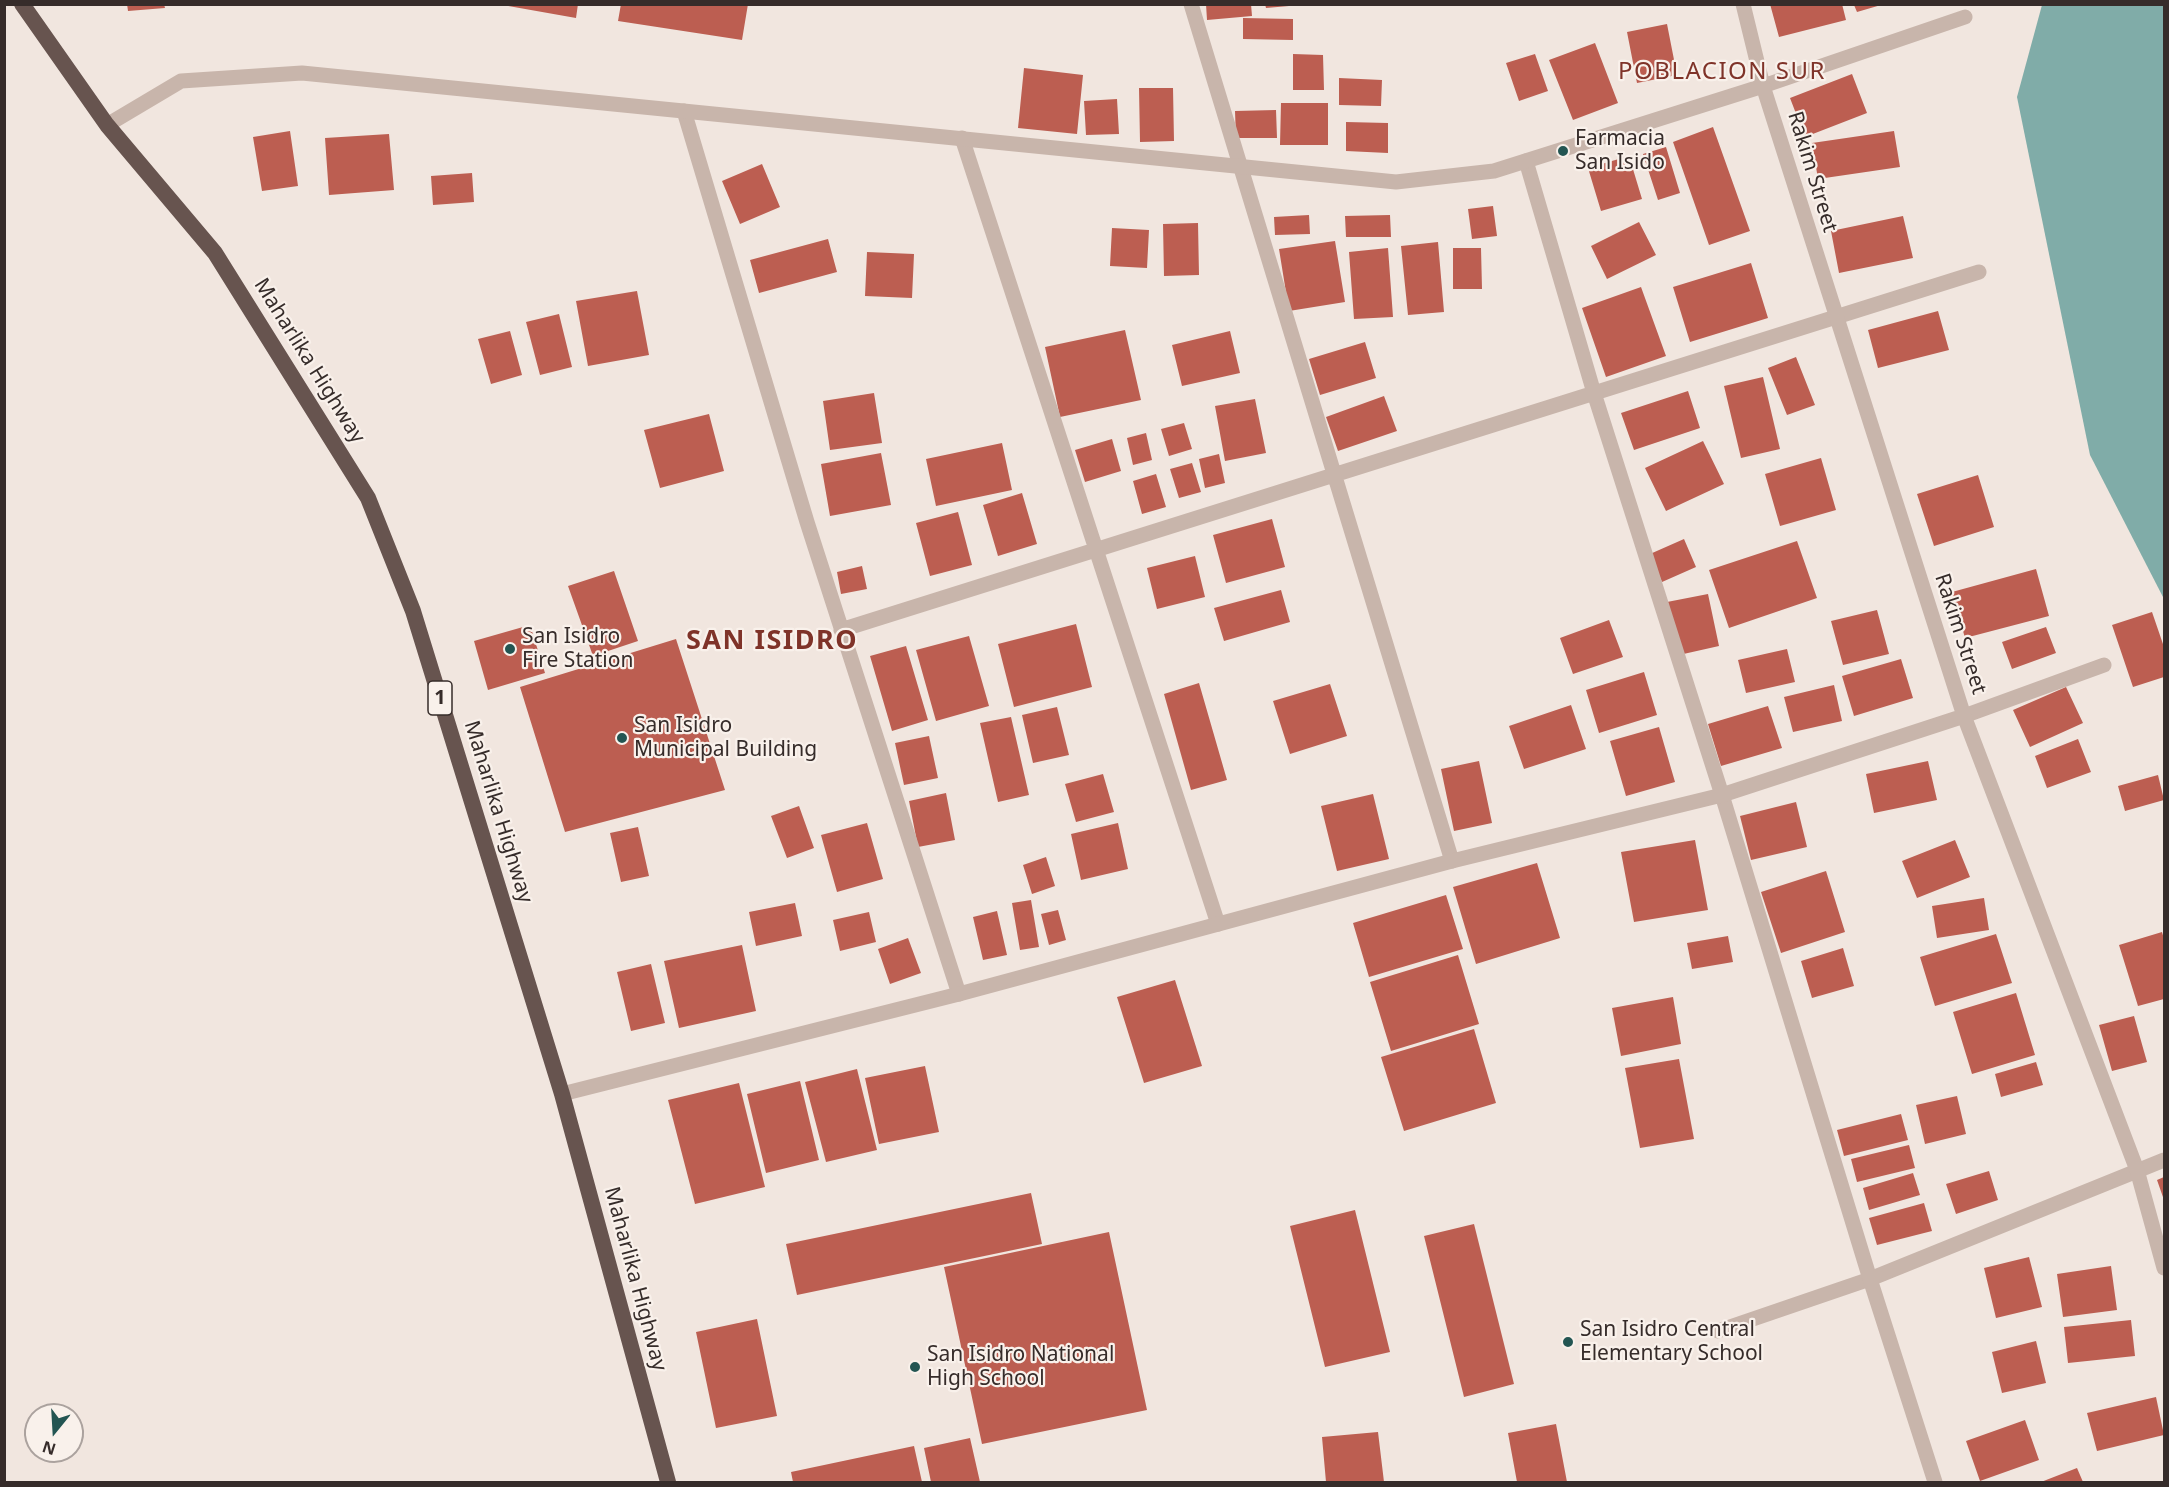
<!DOCTYPE html>
<style>
body{margin:0}
#map{position:relative;width:2169px;height:1487px;overflow:hidden;background:#f1e6df;font-family:"Noto Sans",sans-serif}
canvas{display:block}
.frame{position:absolute;inset:0;border:6px solid #362c2a;pointer-events:none}
.north{position:absolute;left:24px;top:1403px;width:60px;height:60px;box-sizing:border-box;background:#f9f1eb;border:2px solid #aba29e;border-radius:50%;rotate:198deg;font-size:16px;font-weight:700;line-height:24px;text-align:center;color:#362c2a}
.north::after{content:'';display:block;margin:auto;width:21px;height:27px;background:#235552;clip-path:polygon(50% 0,100% 100%,50% 72%,0 100%)}
</style>
<div id="map">
<canvas width="2169" height="1487"></canvas>
<div class="frame"></div>
<div class="north">N</div>
</div>
<script>
const ctx = document.querySelector('canvas').getContext('2d');
ctx.lineJoin = 'round';
function paint(path, color) { ctx.fillStyle = color; ctx.fill(path, 'evenodd'); }
function trace(path, color, width, dash) { ctx.strokeStyle = color; ctx.lineWidth = width; ctx.lineCap = dash ? 'butt' : 'round'; ctx.setLineDash(dash || []); ctx.stroke(path); }
function drawText(font, color, halo, rows, align = 'center') {
  ctx.font = font + ' "Noto Sans",sans-serif'; ctx.lineWidth = 4.5; ctx.setLineDash([]); ctx.textBaseline = 'middle'; ctx.strokeStyle = halo; ctx.fillStyle = color; for (const [text, x, y, turn = 0] of rows) {
    ctx.save(); ctx.translate(x, y); ctx.rotate((+turn || 0) * Math.PI / 180); ctx.textAlign = isNaN(turn) ? turn : align; if (halo) ctx.strokeText(text, 0, 0); ctx.fillText(text, 0, 0); ctx.restore();
  }
}
paint(new Path2D(`
 M 2042,5 L 2164,5 L 2164,599 L 2090,455 L 2017,97 Z`), '#80aca8');
paint(new Path2D(`
 M 127,4 L 164,4 L 165,8 L 128,11 Z
 M 497,4 L 578,4 L 576,18 Z
 M 621,4 L 748,4 L 742,40 L 618,21 Z
 M 1206,4 L 1251,4 L 1252,16 L 1207,20 Z
 M 1265,4 L 1289,4 L 1289,6 L 1266,8 Z
 M 1770,4 L 1842,4 L 1846,20 L 1779,37 Z
 M 1854,5 L 1881,5 L 1857,12 Z
 M 1243,18 L 1293,19 L 1293,40 L 1243,39 Z
 M 1667,24 L 1677,75 L 1637,83 L 1627,32 Z
 M 1595,43 L 1618,103 L 1573,120 L 1549,60 Z
 M 1293,54 L 1323,55 L 1324,90 L 1293,90 Z
 M 1535,54 L 1548,91 L 1519,101 L 1506,63 Z
 M 1024,68 L 1083,75 L 1077,134 L 1018,128 Z
 M 1852,74 L 1867,113 L 1805,137 L 1790,98 Z
 M 1339,78 L 1382,80 L 1381,106 L 1339,105 Z
 M 1139,88 L 1173,88 L 1174,141 L 1140,142 Z
 M 1117,99 L 1119,134 L 1086,135 L 1084,101 Z
 M 1281,103 L 1328,103 L 1328,145 L 1280,145 Z
 M 1276,110 L 1277,138 L 1236,138 L 1235,111 Z
 M 1346,122 L 1388,123 L 1388,153 L 1346,151 Z
 M 1713,127 L 1750,231 L 1709,245 L 1673,142 Z
 M 290,131 L 298,186 L 262,191 L 253,137 Z
 M 1894,131 L 1900,167 L 1818,179 L 1812,143 Z
 M 389,134 L 394,190 L 329,195 L 325,138 Z
 M 1666,147 L 1680,193 L 1658,200 L 1643,154 Z
 M 1629,156 L 1642,199 L 1601,211 L 1588,168 Z
 M 762,164 L 780,207 L 740,224 L 722,181 Z
 M 472,173 L 474,202 L 433,205 L 431,176 Z
 M 1493,206 L 1497,236 L 1472,239 L 1468,209 Z
 M 1309,215 L 1310,234 L 1275,235 L 1274,217 Z
 M 1390,215 L 1391,237 L 1346,237 L 1345,216 Z
 M 1903,216 L 1913,258 L 1839,273 L 1831,231 Z
 M 1639,222 L 1656,255 L 1607,279 L 1591,246 Z
 M 1198,223 L 1199,275 L 1164,276 L 1163,224 Z
 M 1112,228 L 1149,230 L 1147,268 L 1110,266 Z
 M 828,239 L 837,272 L 759,293 L 750,260 Z
 M 1335,241 L 1345,302 L 1289,311 L 1279,249 Z
 M 1438,242 L 1444,312 L 1408,315 L 1401,246 Z
 M 1388,248 L 1393,317 L 1354,319 L 1349,252 Z
 M 1453,248 L 1481,248 L 1482,289 L 1453,289 Z
 M 867,252 L 914,254 L 912,298 L 865,296 Z
 M 1751,263 L 1768,318 L 1690,342 L 1673,287 Z
 M 1641,287 L 1666,356 L 1606,377 L 1582,308 Z
 M 637,291 L 649,355 L 588,366 L 576,301 Z
 M 1938,311 L 1949,350 L 1878,368 L 1868,330 Z
 M 559,314 L 572,367 L 540,375 L 526,322 Z
 M 1125,330 L 1141,400 L 1060,417 L 1045,347 Z
 M 510,331 L 522,375 L 491,384 L 478,339 Z
 M 1230,331 L 1240,373 L 1182,386 L 1172,345 Z
 M 1365,342 L 1376,378 L 1320,395 L 1309,359 Z
 M 1796,357 L 1815,405 L 1787,415 L 1768,368 Z
 M 1763,377 L 1780,449 L 1741,458 L 1724,386 Z
 M 1688,391 L 1700,428 L 1634,450 L 1621,413 Z
 M 874,393 L 882,443 L 830,450 L 823,401 Z
 M 1384,396 L 1397,431 L 1338,451 L 1326,417 Z
 M 1255,399 L 1266,453 L 1225,461 L 1215,406 Z
 M 709,414 L 724,471 L 660,488 L 644,430 Z
 M 1184,423 L 1192,449 L 1169,456 L 1161,429 Z
 M 1146,433 L 1152,460 L 1133,465 L 1127,438 Z
 M 1112,439 L 1121,471 L 1085,482 L 1075,450 Z
 M 1703,441 L 1724,484 L 1666,511 L 1645,468 Z
 M 1002,443 L 1012,490 L 936,506 L 926,459 Z
 M 881,453 L 891,505 L 830,516 L 821,464 Z
 M 1219,454 L 1225,483 L 1205,488 L 1199,459 Z
 M 1821,458 L 1836,510 L 1780,526 L 1765,474 Z
 M 1192,463 L 1201,492 L 1179,498 L 1170,469 Z
 M 1156,474 L 1166,507 L 1142,514 L 1133,481 Z
 M 1978,475 L 1994,527 L 1934,546 L 1917,494 Z
 M 1022,493 L 1037,544 L 998,556 L 983,505 Z
 M 958,512 L 972,565 L 930,576 L 916,523 Z
 M 1272,519 L 1285,567 L 1226,583 L 1213,535 Z
 M 1684,539 L 1696,567 L 1662,582 L 1650,554 Z
 M 1797,541 L 1817,598 L 1729,628 L 1709,570 Z
 M 1195,556 L 1205,597 L 1157,609 L 1147,568 Z
 M 862,566 L 867,589 L 841,594 L 837,572 Z
 M 2036,569 L 2049,616 L 1965,638 L 1952,592 Z
 M 614,571 L 638,641 L 593,656 L 568,586 Z
 M 1281,590 L 1290,622 L 1224,641 L 1214,608 Z
 M 1708,594 L 1719,646 L 1679,655 L 1667,602 Z
 M 1877,610 L 1889,654 L 1843,665 L 1831,621 Z
 M 2152,612 L 2164,647 L 2164,677 L 2133,687 L 2112,625 Z
 M 1609,620 L 1623,657 L 1573,674 L 1560,638 Z
 M 1076,624 L 1092,687 L 1014,707 L 998,644 Z
 M 530,625 L 545,673 L 488,690 L 474,641 Z
 M 2046,627 L 2056,653 L 2012,669 L 2002,642 Z
 M 969,636 L 989,706 L 936,721 L 916,650 Z
 M 676,639 L 725,790 L 565,832 L 520,687 Z
 M 906,646 L 928,720 L 892,731 L 870,656 Z
 M 1787,649 L 1795,682 L 1746,693 L 1738,660 Z
 M 1901,659 L 1913,698 L 1854,716 L 1842,676 Z
 M 1644,672 L 1657,715 L 1599,733 L 1586,690 Z
 M 1199,683 L 1227,780 L 1191,790 L 1164,694 Z
 M 1330,684 L 1347,736 L 1290,754 L 1273,701 Z
 M 1834,685 L 1842,721 L 1793,732 L 1784,697 Z
 M 2066,687 L 2083,723 L 2030,747 L 2013,710 Z
 M 1571,705 L 1586,749 L 1524,769 L 1509,726 Z
 M 1768,706 L 1782,748 L 1721,766 L 1708,724 Z
 M 1057,707 L 1069,755 L 1033,763 L 1022,715 Z
 M 1011,717 L 1029,795 L 998,802 L 980,723 Z
 M 1659,727 L 1675,782 L 1626,796 L 1610,741 Z
 M 929,736 L 938,778 L 904,785 L 895,743 Z
 M 2078,739 L 2091,772 L 2047,788 L 2035,756 Z
 M 1479,761 L 1492,823 L 1454,831 L 1441,769 Z
 M 1928,761 L 1937,800 L 1874,813 L 1866,774 Z
 M 1103,774 L 1114,812 L 1076,822 L 1065,784 Z
 M 2158,775 L 2164,800 L 2125,811 L 2118,786 Z
 M 946,793 L 955,840 L 918,847 L 909,801 Z
 M 1373,794 L 1389,859 L 1337,871 L 1321,806 Z
 M 1796,802 L 1807,847 L 1751,860 L 1740,816 Z
 M 799,806 L 814,848 L 787,858 L 771,816 Z
 M 867,823 L 883,879 L 837,892 L 821,835 Z
 M 1118,823 L 1128,869 L 1081,880 L 1071,834 Z
 M 638,827 L 649,876 L 621,882 L 610,833 Z
 M 1695,840 L 1708,910 L 1634,922 L 1621,852 Z
 M 1955,840 L 1970,877 L 1917,898 L 1902,861 Z
 M 1046,857 L 1055,886 L 1032,894 L 1023,865 Z
 M 1537,863 L 1560,938 L 1476,964 L 1453,887 Z
 M 1826,871 L 1845,932 L 1781,953 L 1761,892 Z
 M 1446,895 L 1463,949 L 1369,977 L 1353,923 Z
 M 1984,898 L 1989,930 L 1937,938 L 1932,906 Z
 M 1031,900 L 1039,947 L 1020,950 L 1012,903 Z
 M 795,903 L 802,936 L 756,946 L 749,912 Z
 M 1058,910 L 1066,940 L 1049,945 L 1041,914 Z
 M 997,911 L 1007,955 L 983,960 L 973,917 Z
 M 869,912 L 876,942 L 840,951 L 833,920 Z
 M 2162,932 L 2164,939 L 2164,999 L 2138,1006 L 2119,945 Z
 M 1996,934 L 2012,983 L 1935,1006 L 1920,957 Z
 M 1728,936 L 1733,962 L 1692,969 L 1687,943 Z
 M 908,938 L 921,973 L 890,984 L 878,949 Z
 M 742,945 L 756,1011 L 679,1028 L 664,961 Z
 M 1843,948 L 1854,986 L 1812,998 L 1801,961 Z
 M 1458,955 L 1479,1024 L 1391,1051 L 1370,982 Z
 M 651,964 L 665,1023 L 631,1031 L 617,972 Z
 M 1175,980 L 1202,1066 L 1144,1083 L 1117,997 Z
 M 2016,993 L 2035,1055 L 1972,1074 L 1953,1012 Z
 M 1673,997 L 1681,1044 L 1621,1056 L 1612,1008 Z
 M 2134,1016 L 2147,1062 L 2112,1071 L 2099,1025 Z
 M 1474,1029 L 1496,1103 L 1404,1131 L 1381,1057 Z
 M 1679,1059 L 1694,1139 L 1640,1148 L 1625,1068 Z
 M 2036,1062 L 2043,1085 L 2001,1097 L 1995,1074 Z
 M 925,1066 L 939,1132 L 879,1144 L 865,1078 Z
 M 857,1069 L 877,1150 L 826,1162 L 805,1082 Z
 M 800,1081 L 819,1160 L 766,1173 L 747,1094 Z
 M 739,1083 L 765,1187 L 695,1204 L 668,1100 Z
 M 1957,1096 L 1966,1134 L 1925,1144 L 1916,1105 Z
 M 1901,1114 L 1908,1140 L 1844,1156 L 1837,1130 Z
 M 1909,1145 L 1915,1168 L 1857,1182 L 1851,1159 Z
 M 1989,1171 L 1998,1200 L 1956,1214 L 1946,1184 Z
 M 1913,1173 L 1920,1195 L 1869,1210 L 1863,1188 Z
 M 2164,1177 L 2164,1200 L 2157,1180 Z
 M 1031,1193 L 1042,1244 L 797,1295 L 786,1244 Z
 M 1924,1203 L 1932,1231 L 1877,1245 L 1869,1218 Z
 M 1355,1210 L 1390,1352 L 1325,1367 L 1290,1226 Z
 M 1474,1224 L 1514,1384 L 1464,1397 L 1424,1236 Z
 M 1109,1232 L 1147,1410 L 982,1444 L 944,1267 Z
 M 2029,1257 L 2042,1307 L 1996,1318 L 1984,1268 Z
 M 2111,1266 L 2117,1310 L 2063,1317 L 2057,1274 Z
 M 757,1319 L 777,1416 L 716,1428 L 696,1332 Z
 M 2131,1320 L 2135,1356 L 2068,1363 L 2064,1327 Z
 M 2036,1341 L 2046,1383 L 2002,1393 L 1992,1352 Z
 M 2156,1397 L 2164,1435 L 2097,1451 L 2087,1413 Z
 M 2025,1420 L 2039,1460 L 1980,1481 L 1966,1441 Z
 M 1556,1424 L 1567,1482 L 1517,1482 L 1508,1433 Z
 M 1378,1432 L 1384,1482 L 1326,1482 L 1322,1437 Z
 M 970,1438 L 980,1482 L 931,1482 L 924,1448 Z
 M 914,1446 L 922,1482 L 793,1482 L 791,1472 Z
 M 2077,1468 L 2083,1482 L 2041,1482 Z`), '#bc5e51');
trace(new Path2D(`
 M 1718,1331 L 1870,1279`), '#c8b5ab', 15);
trace(new Path2D(`
 M 1191,4 L 1452,861
 M 1743,4 L 1763,86 L 1965,17
 M 684,111 L 807,522 L 959,994
 M 962,138 L 1218,924
 M 1526,161 L 1594,393 L 1722,795 L 1870,1279 L 1935,1482
 M 841,630 L 1979,272
 M 1964,716 L 2104,665
 M 1870,1279 L 2164,1160`), '#c8b5ab', 15);
trace(new Path2D(`
 M 107,125 L 181,81 L 302,73 L 1396,182 L 1494,171 L 1763,86 L 1964,716 L 2137,1170 L 2164,1268
 M 562,1094 L 959,994 L 1452,861 L 1722,795 L 1964,716`), '#c8b5ab', 15);
trace(new Path2D(`
 M 22,4 L 107,125 L 215,253 L 368,498 L 413,611 L 562,1094 L 668,1482`), '#67544f', 16);
for (const [x, y, r, color] of [
 [1563,151,6,"#235552"],
 [510,649,6,"#235552"],
 [622,738,6,"#235552"],
 [1568,1342,6,"#235552"],
 [915,1367,6,"#235552"]
]) { const dot = new Path2D(); dot.arc(x, y, r, 0, 2 * Math.PI); ctx.fillStyle = color; ctx.fill(dot); trace(dot, '#f9f1eb', 2); }
for (const [x, y, w] of [
 [440,698,24]
]) { const box = new Path2D(); box.roundRect(x - w / 2, y - 17, w, 34, 4.5); ctx.fillStyle = '#f9f1eb'; ctx.fill(box); trace(box, '#362c2a', 1.5); }
drawText('bold 20px', '#362c2a', null, [
 ["1",440,698]
]);
drawText('21px', '#362c2a', '#f9f1eb', [
 ["Farmacia",1575,139],
 ["San Isido",1575,163],
 ["San Isidro",522,637],
 ["Fire Station",522,661],
 ["San Isidro",634,726],
 ["Municipal Building",634,750],
 ["San Isidro Central",1580,1330],
 ["Elementary School",1580,1354],
 ["San Isidro National",927,1355],
 ["High School",927,1379]
], 'left');
drawText('21px', '#362c2a', '#f9f1eb', [
 ["Rakim Street",1812,172,73],
 ["Maharlika Highway",309,361,58],
 ["Rakim Street",1960,634,72],
 ["Maharlika Highway",498,812,73],
 ["Maharlika Highway",635,1279,75]
]);
ctx.letterSpacing = '1.5px';
drawText('24px', '#7f3329', '#f9f1eb', [
 ["POBLACION SUR",1722,72]
]);
ctx.letterSpacing = '0px';
ctx.letterSpacing = '1.5px';
drawText('bold 27px', '#7f3329', '#f9f1eb', [
 ["SAN ISIDRO",772,641]
]);
ctx.letterSpacing = '0px';
</script>
